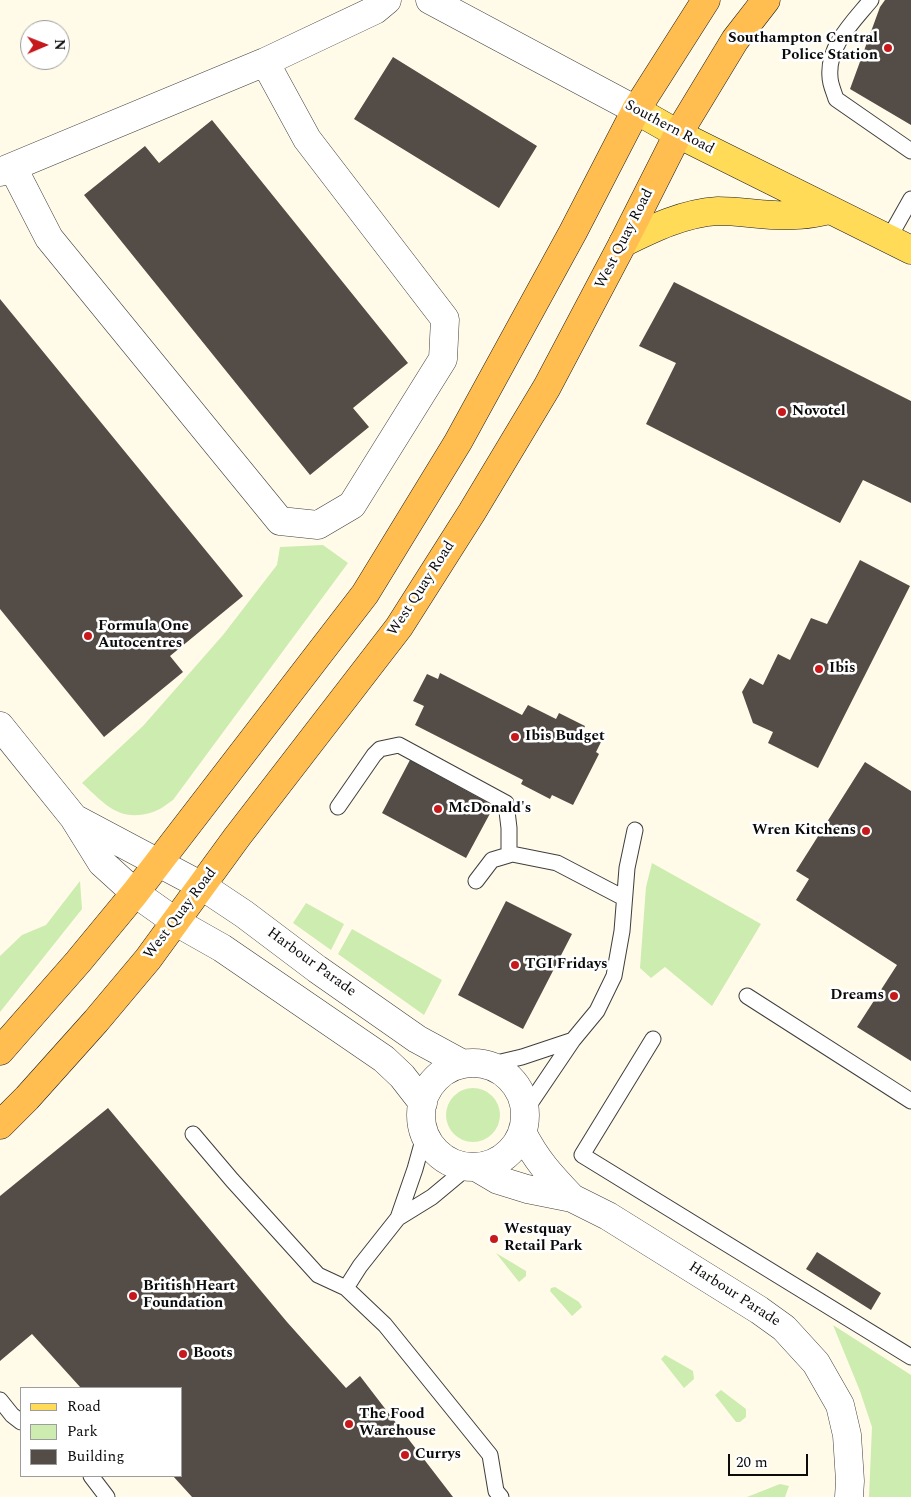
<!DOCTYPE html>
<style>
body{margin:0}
#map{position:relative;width:911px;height:1497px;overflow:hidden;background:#fffbe8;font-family:Spectral,serif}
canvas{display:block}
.legend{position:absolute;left:20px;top:1387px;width:162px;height:90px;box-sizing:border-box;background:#fff;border:1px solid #9d9d9d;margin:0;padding:6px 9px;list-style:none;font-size:15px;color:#0b0b0b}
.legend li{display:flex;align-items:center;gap:10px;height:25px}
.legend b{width:25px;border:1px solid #9d9d9d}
.north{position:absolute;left:20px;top:20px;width:50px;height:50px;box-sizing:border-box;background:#fff;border:1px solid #9d9d9d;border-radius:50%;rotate:89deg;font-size:14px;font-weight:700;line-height:20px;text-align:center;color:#0b0b0b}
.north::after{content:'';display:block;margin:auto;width:18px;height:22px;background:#c5191c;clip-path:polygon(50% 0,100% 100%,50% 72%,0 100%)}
.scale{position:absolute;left:728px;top:1454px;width:80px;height:22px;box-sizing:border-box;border:2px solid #0b0b0b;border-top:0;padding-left:6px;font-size:15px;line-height:18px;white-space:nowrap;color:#0b0b0b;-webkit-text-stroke:4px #fff;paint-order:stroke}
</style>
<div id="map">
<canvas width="911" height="1497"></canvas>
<ul class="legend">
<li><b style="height:6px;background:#ffdb58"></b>Road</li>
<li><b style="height:14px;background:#cdecaf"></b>Park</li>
<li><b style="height:14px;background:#544c46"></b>Building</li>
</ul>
<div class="north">N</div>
<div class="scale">20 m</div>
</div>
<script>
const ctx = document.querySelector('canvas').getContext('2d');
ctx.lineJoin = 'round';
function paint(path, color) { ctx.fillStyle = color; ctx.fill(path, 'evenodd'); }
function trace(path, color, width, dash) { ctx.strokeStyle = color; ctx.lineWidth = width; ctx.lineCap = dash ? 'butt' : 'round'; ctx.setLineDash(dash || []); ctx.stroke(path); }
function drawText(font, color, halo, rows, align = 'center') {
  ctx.font = font + ' Spectral,serif'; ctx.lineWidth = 5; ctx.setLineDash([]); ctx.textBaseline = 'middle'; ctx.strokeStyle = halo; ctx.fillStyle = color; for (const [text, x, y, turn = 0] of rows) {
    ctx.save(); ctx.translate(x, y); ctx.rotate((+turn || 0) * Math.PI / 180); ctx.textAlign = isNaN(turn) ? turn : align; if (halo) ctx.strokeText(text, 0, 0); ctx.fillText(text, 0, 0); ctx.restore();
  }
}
paint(new Path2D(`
 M 323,545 L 348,563 L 173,800 C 167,804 160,810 153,812 C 119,823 105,804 82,783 L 143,726 L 223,635 L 277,565 L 280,547 Z
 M 652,863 L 761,924 L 712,1006 L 665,967 L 651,978 L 640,968 L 646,887 Z
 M 80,881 L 82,909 L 0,1012 L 0,956 L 22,935 L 46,925 Z
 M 306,903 L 344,924 L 331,950 L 293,923 Z
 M 352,929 L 442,980 L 424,1015 L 338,954 Z
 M446 1115a27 27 0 1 1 54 0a27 27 0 1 1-54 0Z
 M 496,1253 L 526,1271 L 526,1276 L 519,1282 Z
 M 555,1287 L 579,1302 L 582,1307 L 572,1316 L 550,1291 L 551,1288 Z
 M 833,1325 L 911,1375 L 911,1497 L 869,1497 L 872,1427 L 860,1391 Z
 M 665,1355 L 693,1371 L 694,1379 L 684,1388 L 661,1359 Z
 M 721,1390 L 746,1409 L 746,1417 L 740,1422 L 736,1422 L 715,1395 Z
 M 780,1484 L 789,1486 L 785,1497 L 747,1497 Z`), '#cdecaf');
paint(new Path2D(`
 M 885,0 L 911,0 L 911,125 L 850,89 L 880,7 Z
 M 393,57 L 537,146 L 499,208 L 354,119 Z
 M 212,120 L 408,363 L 353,408 L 369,427 L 310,475 L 84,195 L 145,146 L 159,163 Z
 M 674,282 L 911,401 L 911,503 L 863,480 L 840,523 L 646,424 L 676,363 L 639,346 Z
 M 0,299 L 243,596 L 170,656 L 183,672 L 104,737 L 0,609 Z
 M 860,560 L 910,586 L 818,768 L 768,743 L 773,732 L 753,723 L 742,692 L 750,678 L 763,685 L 778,654 L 790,660 L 811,618 L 827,624 Z
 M 440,673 L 522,715 L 528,705 L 556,719 L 559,713 L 585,726 L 582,732 L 601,742 L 596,752 L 599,754 L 573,805 L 552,795 L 550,799 L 521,784 L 523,780 L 415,725 L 424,706 L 413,701 L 427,674 L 438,679 Z
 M 410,760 L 494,806 L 466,858 L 382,813 Z
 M 865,762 L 911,791 L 911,1061 L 857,1027 L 897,965 L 796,900 L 809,879 L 796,871 Z
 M 506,901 L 572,934 L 523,1029 L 458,995 Z
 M 108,1108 L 287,1322 L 346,1388 L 360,1376 L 453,1497 L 192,1497 L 173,1476 L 181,1476 L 181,1388 L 81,1388 L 32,1334 L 0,1361 L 0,1196 Z
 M 817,1252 L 881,1293 L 871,1310 L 806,1269 Z`), '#544c46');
const service = new Path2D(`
 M 871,0 C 854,21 827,46 830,77 C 830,84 834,92 836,99 L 911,151
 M 889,238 L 911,199
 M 338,807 L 374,755 L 380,749 L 399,745 L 506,803 L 509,828 L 509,855
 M 476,881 L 492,860 L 512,854 L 557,863 L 624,898
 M 747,996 L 911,1101
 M 653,1039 L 582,1155 L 911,1357
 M 488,1065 L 522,1057 L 573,1040
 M 525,1111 L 573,1040 L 597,1011 L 614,976 L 622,931 L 627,868 L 635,830
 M 193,1134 L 232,1180 L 318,1275 L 346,1288 L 385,1325 L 490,1455 L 496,1491 L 501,1497
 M 398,1218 L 415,1169 L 425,1133
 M 346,1288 L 360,1266 L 398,1218 L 432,1197 L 468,1167
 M 0,1400 L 12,1415 L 21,1422
 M 91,1476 L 107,1497`);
const minor = new Path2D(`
 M 430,0 L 636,110
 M 13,168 L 49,238 L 280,521 L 318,525 L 352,505 L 443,359 L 445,319 L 307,139 L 265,62
 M 0,172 L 265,62 L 375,10 L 387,0
 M 0,726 L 74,818 L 102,863 L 135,893 L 176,922 L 222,948 L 384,1059 L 402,1076 L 423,1103
 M 74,818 L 202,886 L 244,914 L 317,969 L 417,1039 L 463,1064
 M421 1115a52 52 0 1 1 104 0a52 52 0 1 1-104 0Z
 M 522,1132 C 536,1160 551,1176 572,1198
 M 476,1167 L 498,1180 L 527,1189 L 572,1198 L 608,1216 L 759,1310 L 784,1328 L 816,1363 L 840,1405 L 847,1435 L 850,1481 L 849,1497`);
const primary = new Path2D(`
 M 636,110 L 678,134 L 911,250
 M 623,243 C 653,228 684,213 718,211 C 744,211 770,217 796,215 C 807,215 819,212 830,210`);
const trunk = new Path2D(`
 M 0,1051 L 78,962 L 135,893 L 365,594 L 458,442 L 573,232 L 636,110 L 706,0
 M 0,1125 L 27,1098 L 96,1021 L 148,959 L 237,837 L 399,627 L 472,512 L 547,387 L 623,243 L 678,134 L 735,40 L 766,0`);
trace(service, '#3e3e3e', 17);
trace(minor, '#3e3e3e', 29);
trace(primary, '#1c1c1c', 29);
trace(trunk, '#1c1c1c', 29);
trace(service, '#fff', 15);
trace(minor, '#fff', 28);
trace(primary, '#ffdb58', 28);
trace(trunk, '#ffbe4f', 28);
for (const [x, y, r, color] of [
 [888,48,5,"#c5191c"],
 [782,412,5,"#c5191c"],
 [88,636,5,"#c5191c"],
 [819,669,5,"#c5191c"],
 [515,737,5,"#c5191c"],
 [438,809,5,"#c5191c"],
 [866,831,5,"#c5191c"],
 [515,965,5,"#c5191c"],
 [894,996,5,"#c5191c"],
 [494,1239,5,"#c5191c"],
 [133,1296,5,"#c5191c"],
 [183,1354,5,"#c5191c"],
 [349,1424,5,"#c5191c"],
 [405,1455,5,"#c5191c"]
]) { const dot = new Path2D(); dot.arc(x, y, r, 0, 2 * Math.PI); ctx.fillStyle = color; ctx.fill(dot); trace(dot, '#fff', 2); }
drawText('bold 15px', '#0b0b0b', '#fff', [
 ["Southampton Central",878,39,"right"],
 ["Police Station",878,56,"right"],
 ["Novotel",792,412],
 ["Formula One",98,627],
 ["Autocentres",98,644],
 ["Ibis",829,669],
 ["Ibis Budget",525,737],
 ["McDonald's",448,809],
 ["Wren Kitchens",856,831,"right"],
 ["TGI Fridays",525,965],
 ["Dreams",884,996,"right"],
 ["Westquay",504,1230],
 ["Retail Park",504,1247],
 ["British Heart",143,1287],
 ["Foundation",143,1304],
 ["Boots",193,1354],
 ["The Food",359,1415],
 ["Warehouse",359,1432],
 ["Currys",415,1455]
], 'left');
drawText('15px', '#0b0b0b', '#fff', [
 ["Southern Road",669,128,28],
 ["West Quay Road",625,239,-63],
 ["West Quay Road",422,589,-57],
 ["West Quay Road",181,914,-53],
 ["Harbour Parade",311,963,36],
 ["Harbour Parade",734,1295,33]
]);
</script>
